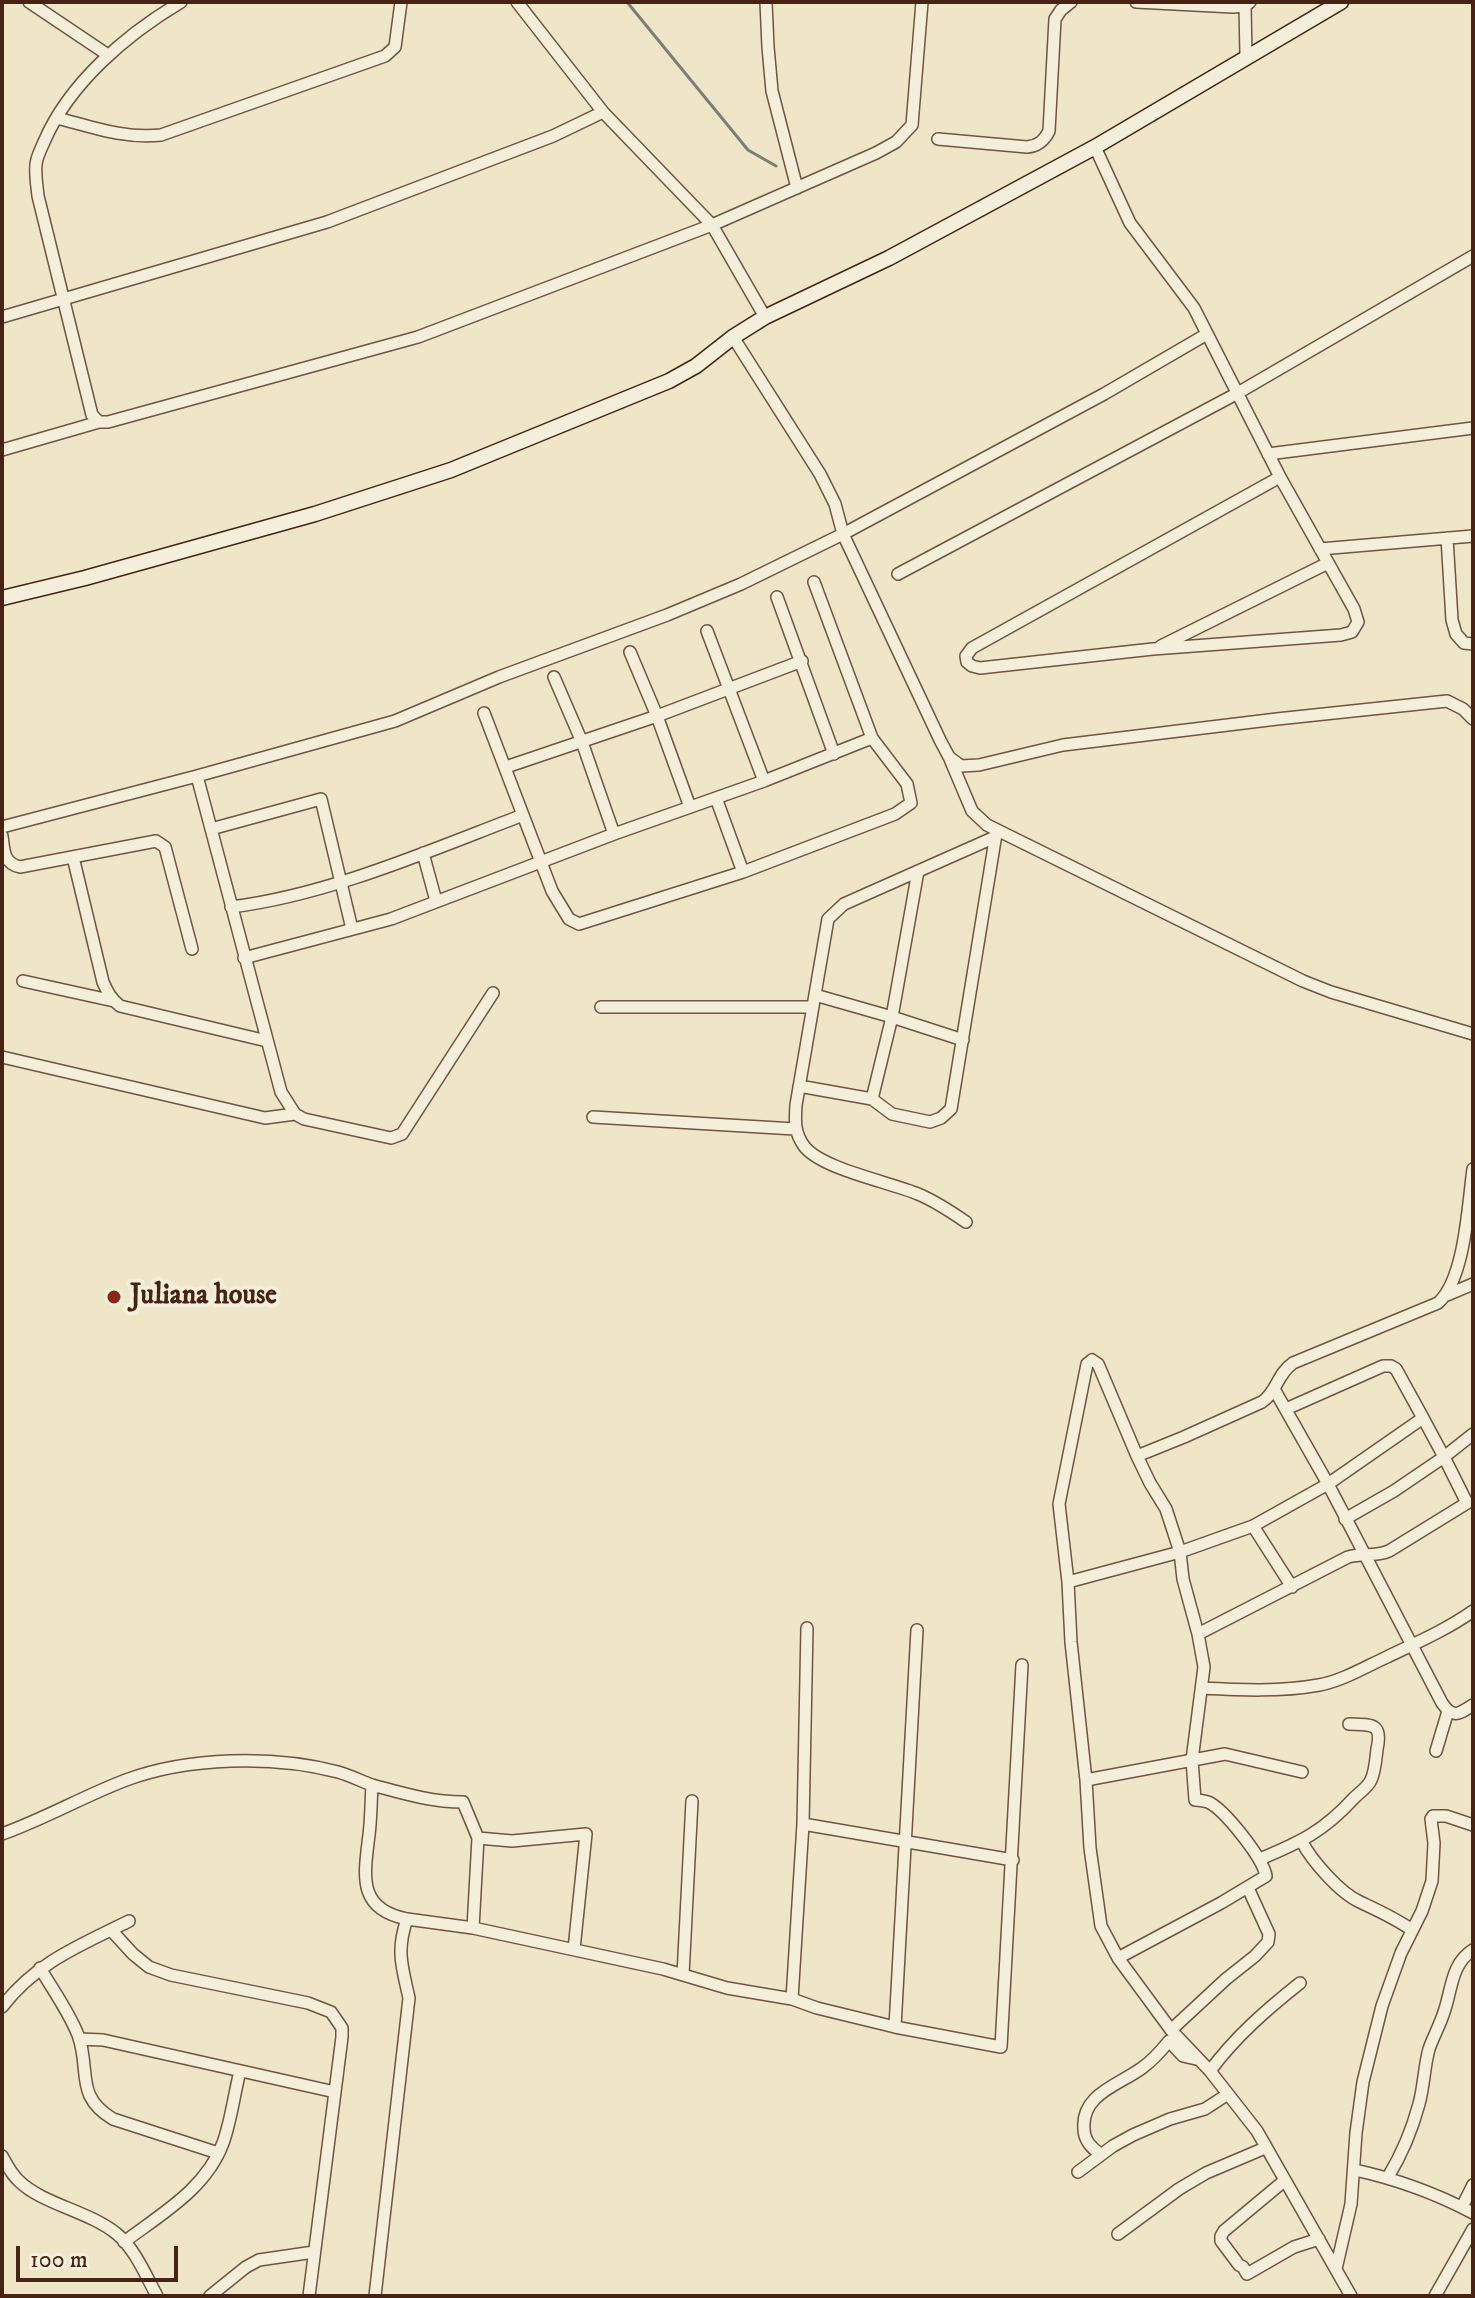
<!DOCTYPE html>
<style>
body{margin:0}
#map{position:relative;width:1475px;height:2298px;overflow:hidden;background:#eee6c7;font-family:"IM FELL DW Pica",serif}
canvas{display:block}
.frame{position:absolute;inset:0;border:4px solid #472314;pointer-events:none}
.scale{position:absolute;left:16px;top:2246px;width:162px;height:36px;box-sizing:border-box;border:4px solid #472314;border-top:0;padding-left:10px;font-size:24px;line-height:28px;white-space:nowrap;color:#472314;-webkit-text-stroke:6px #f4efdb;paint-order:stroke}
</style>
<div id="map">
<canvas width="1475" height="2298"></canvas>
<div class="frame"></div>
<div class="scale">100 m</div>
</div>
<script>
const ctx = document.querySelector('canvas').getContext('2d');
ctx.lineJoin = 'round';
function trace(path, color, width, dash) { ctx.strokeStyle = color; ctx.lineWidth = width; ctx.lineCap = dash ? 'butt' : 'round'; ctx.setLineDash(dash || []); ctx.stroke(path); }
function drawText(font, color, halo, rows, align = 'center') {
  ctx.font = font + ' "IM FELL DW Pica",serif'; ctx.lineWidth = 8; ctx.setLineDash([]); ctx.textBaseline = 'middle'; ctx.strokeStyle = halo; ctx.fillStyle = color; for (const [text, x, y, turn = 0] of rows) {
    ctx.save(); ctx.translate(x, y); ctx.rotate((+turn || 0) * Math.PI / 180); ctx.textAlign = isNaN(turn) ? turn : align; if (halo) ctx.strokeText(text, 0, 0); ctx.fillText(text, 0, 0); ctx.restore();
  }
}
trace(new Path2D(`
 M 627,2 L 748,150 L 776,166`), '#7a8079', 3);
const street = new Path2D(`
 M 29,2 L 108,55
 M 517,2 L 603,112 L 712,225 L 765,317
 M 766,2 L 768,47 L 772,91 L 797,188
 M 1136,2 L 1233,7 L 1245,6 L 1250,2
 M 1245,6 L 1246,56
 M 57,118 C 92,127 124,139 161,135 L 385,56 L 395,47 L 401,2
 M 938,139 L 1027,147 C 1038,146 1044,141 1049,131 L 1055,19 L 1061,10 L 1071,2
 M 1095,147 L 1130,223 L 1194,308 L 1280,477 L 1354,609 L 1358,622 L 1352,632 L 1341,635 L 1153,649 L 980,668 L 972,666 L 967,662 L 966,656 L 972,648 L 1280,477
 M 2,317 L 327,222 L 553,136 L 603,112
 M 733,337 L 820,474 L 835,504 L 843,534 L 940,740 L 949,757 L 961,766 L 979,765 L 1063,745 L 1277,719 L 1447,701 L 1463,709 L 1473,719
 M 99,422 L 92,415 L 38,196 C 37,186 35,175 36,165 C 36,158 41,149 44,142 C 69,83 127,34 181,2
 M 2,450 L 99,422 L 108,422 L 418,337 L 712,225 L 876,153 L 896,142 L 912,125 L 922,2
 M 1268,454 L 1473,428
 M 1447,538 L 1452,620 L 1456,634 L 1464,643 L 1473,644
 M 1320,549 L 1473,536
 M 898,574 L 1236,394 L 1473,256
 M 777,597 L 834,754
 M 707,631 L 764,781
 M 1161,646 L 1328,563
 M 630,652 L 657,716 L 690,807
 M 554,677 L 582,742 L 614,834
 M 484,713 L 552,891 L 569,919 L 579,924 L 743,872 L 895,814 L 911,803 L 907,784 L 872,738
 M 950,759 L 972,811 L 987,825 L 1303,981 L 1331,992 L 1473,1034
 M 506,767 L 657,716 L 802,661
 M 197,776 L 395,721 L 499,677 L 667,615 L 741,584 L 843,534 L 1104,394 L 1207,334
 M 716,798 L 743,872
 M 2,827 L 197,776 L 281,1092 L 295,1114 L 304,1119 L 391,1138 L 402,1134 L 493,993
 M 211,829 L 321,799 L 352,929
 M 2,836 C 4,850 3,863 20,867 L 156,841 L 165,847 L 192,949
 M 423,853 L 436,901
 M 73,857 L 103,982 C 108,993 111,999 120,1006 L 267,1041
 M 231,907 C 329,895 431,850 523,815
 M 244,958 L 391,919 L 614,834 L 764,781 L 872,738 L 814,582
 M 23,981 L 114,1001
 M 815,995 L 892,1017 L 918,871
 M 601,1007 L 813,1007
 M 2,1057 L 265,1118 L 295,1114
 M 799,1086 L 872,1099 L 892,1114 L 930,1122 L 941,1118 L 951,1109 L 996,834
 M 872,1099 L 892,1017 L 963,1040
 M 593,1117 L 795,1129
 M 966,1222 C 950,1211 935,1201 918,1194 C 890,1182 821,1169 804,1146 C 794,1132 795,1121 796,1105 L 828,919 L 844,904 L 995,837
 M 1447,1295 L 1473,1284
 M 1274,1389 L 1328,1484 L 1442,1703 C 1453,1719 1459,1714 1473,1705
 M 1286,1409 L 1383,1366 L 1391,1366 L 1396,1369 L 1423,1418
 M 1137,1456 L 1098,1364 L 1092,1360 L 1087,1364 L 1059,1504 L 1068,1582 L 1071,1642 L 1086,1780 L 1090,1848 L 1101,1926 L 1118,1958 L 1171,2030 L 1210,2071 L 1257,2131 L 1351,2296
 M 1253,1526 L 1292,1587
 M 1068,1582 L 1180,1552 L 1253,1526 L 1328,1484 L 1423,1418 L 1444,1457 L 1394,1491 L 1345,1519
 M 1198,1634 L 1348,1557 C 1363,1553 1375,1557 1389,1551 L 1467,1503 L 1444,1457 L 1473,1434
 M 1202,1688 C 1241,1690 1280,1692 1319,1685 C 1342,1681 1365,1667 1387,1657 C 1416,1643 1446,1630 1473,1611
 M 1436,1751 L 1448,1711
 M 1086,1780 L 1225,1754 L 1302,1772
 M 372,1785 C 402,1793 431,1802 463,1802 L 478,1838 L 512,1841 L 586,1834 L 574,1949
 M 803,1824 L 1013,1860
 M 2,1834 C 44,1819 84,1796 126,1780 C 188,1757 273,1755 338,1772 C 349,1775 361,1781 372,1785 C 371,1802 371,1819 369,1835 C 364,1876 357,1909 407,1919 C 396,1951 402,1966 409,1998 L 375,2296
 M 1302,1842 C 1312,1861 1340,1893 1360,1902 C 1379,1911 1395,1918 1412,1930
 M 1260,1859 C 1301,1842 1324,1831 1354,1798 C 1359,1793 1368,1787 1371,1780 C 1375,1772 1376,1758 1377,1749 C 1383,1722 1371,1725 1349,1724
 M 407,1919 L 473,1928 L 663,1969 L 727,1988 L 792,1999 L 817,2008 L 895,2027 L 1001,2047 L 1022,1665
 M 473,1928 L 478,1838
 M 111,1930 L 133,1954 L 149,1967 L 171,1975 L 308,2003 L 331,2012 L 342,2028 L 342,2037 L 309,2296
 M 1118,1958 L 1221,1903 L 1266,1876 C 1263,1858 1224,1809 1208,1802 C 1204,1801 1199,1800 1195,1800 L 1192,1760 L 1204,1667 L 1198,1634 L 1183,1579 L 1180,1552 L 1166,1509 L 1150,1483 L 1137,1456 L 1184,1437 L 1262,1402 C 1277,1392 1277,1374 1293,1363 L 1438,1303 C 1465,1279 1468,1205 1473,1169
 M 40,1968 C 53,1990 69,2012 78,2035 C 91,2070 74,2096 113,2119 L 218,2153
 M 683,1975 L 692,1801
 M 792,1999 L 803,1824 L 807,1628
 M 2,2007 C 36,1962 81,1945 129,1921
 M 895,2027 L 917,1630
 M 1171,2030 L 1226,1979 L 1255,1956 L 1268,1942 L 1269,1934 L 1248,1888
 M 80,2039 L 103,2040 L 335,2092
 M 1210,2071 C 1235,2037 1266,2010 1300,1983
 M 1101,2154 C 1092,2149 1084,2140 1084,2129 C 1081,2094 1119,2085 1142,2068 C 1153,2060 1161,2051 1169,2041 L 1183,2056 L 1196,2059
 M 2,2156 C 7,2165 11,2174 19,2181 C 42,2204 89,2211 117,2234 C 135,2249 146,2276 157,2296
 M 1355,2170 C 1396,2179 1435,2193 1473,2213
 M 1078,2172 L 1113,2146 L 1133,2135 L 1170,2119 L 1205,2109 L 1228,2094
 M 1388,2177 C 1402,2154 1412,2130 1419,2104 C 1424,2086 1424,2067 1429,2049 C 1434,2035 1441,2023 1445,2009 C 1452,1987 1452,1963 1473,1950
 M 1284,2181 L 1224,2231 L 1221,2236 L 1221,2241 L 1239,2265 L 1243,2267 L 1247,2274 L 1294,2247 L 1319,2239
 M 1462,2207 L 1473,2185
 M 1118,2234 L 1179,2189 L 1206,2173 L 1265,2148
 M 124,2242 C 161,2214 206,2189 223,2143 C 231,2121 234,2095 240,2071
 M 1336,2269 L 1351,2204 L 1356,2133 L 1363,2082 L 1382,2006 L 1401,1953 L 1422,1911 L 1432,1881 L 1434,1843 L 1431,1819 L 1433,1816 L 1446,1816 L 1473,1825
 M 210,2296 L 246,2267 L 259,2260 L 314,2252
 M 1435,2296 L 1473,2229`);
const secondary = new Path2D(`
 M 2,598 L 85,578 L 315,514 L 451,470 L 669,381 L 696,366 L 733,337 L 765,317 L 889,258 L 1095,147 L 1341,2`);
trace(street, '#715441', 14);
trace(secondary, '#472314', 17);
trace(street, '#f4efdb', 11);
trace(secondary, '#f4efdb', 14);
for (const [x, y, r, color] of [
 [114,1297,8,"#8f2418"]
]) { const dot = new Path2D(); dot.arc(x, y, r, 0, 2 * Math.PI); ctx.fillStyle = color; ctx.fill(dot); trace(dot, '#f4efdb', 3); }
drawText('bold 28px', '#472314', '#f4efdb', [
 ["Juliana house",130,1297]
], 'left');
</script>
